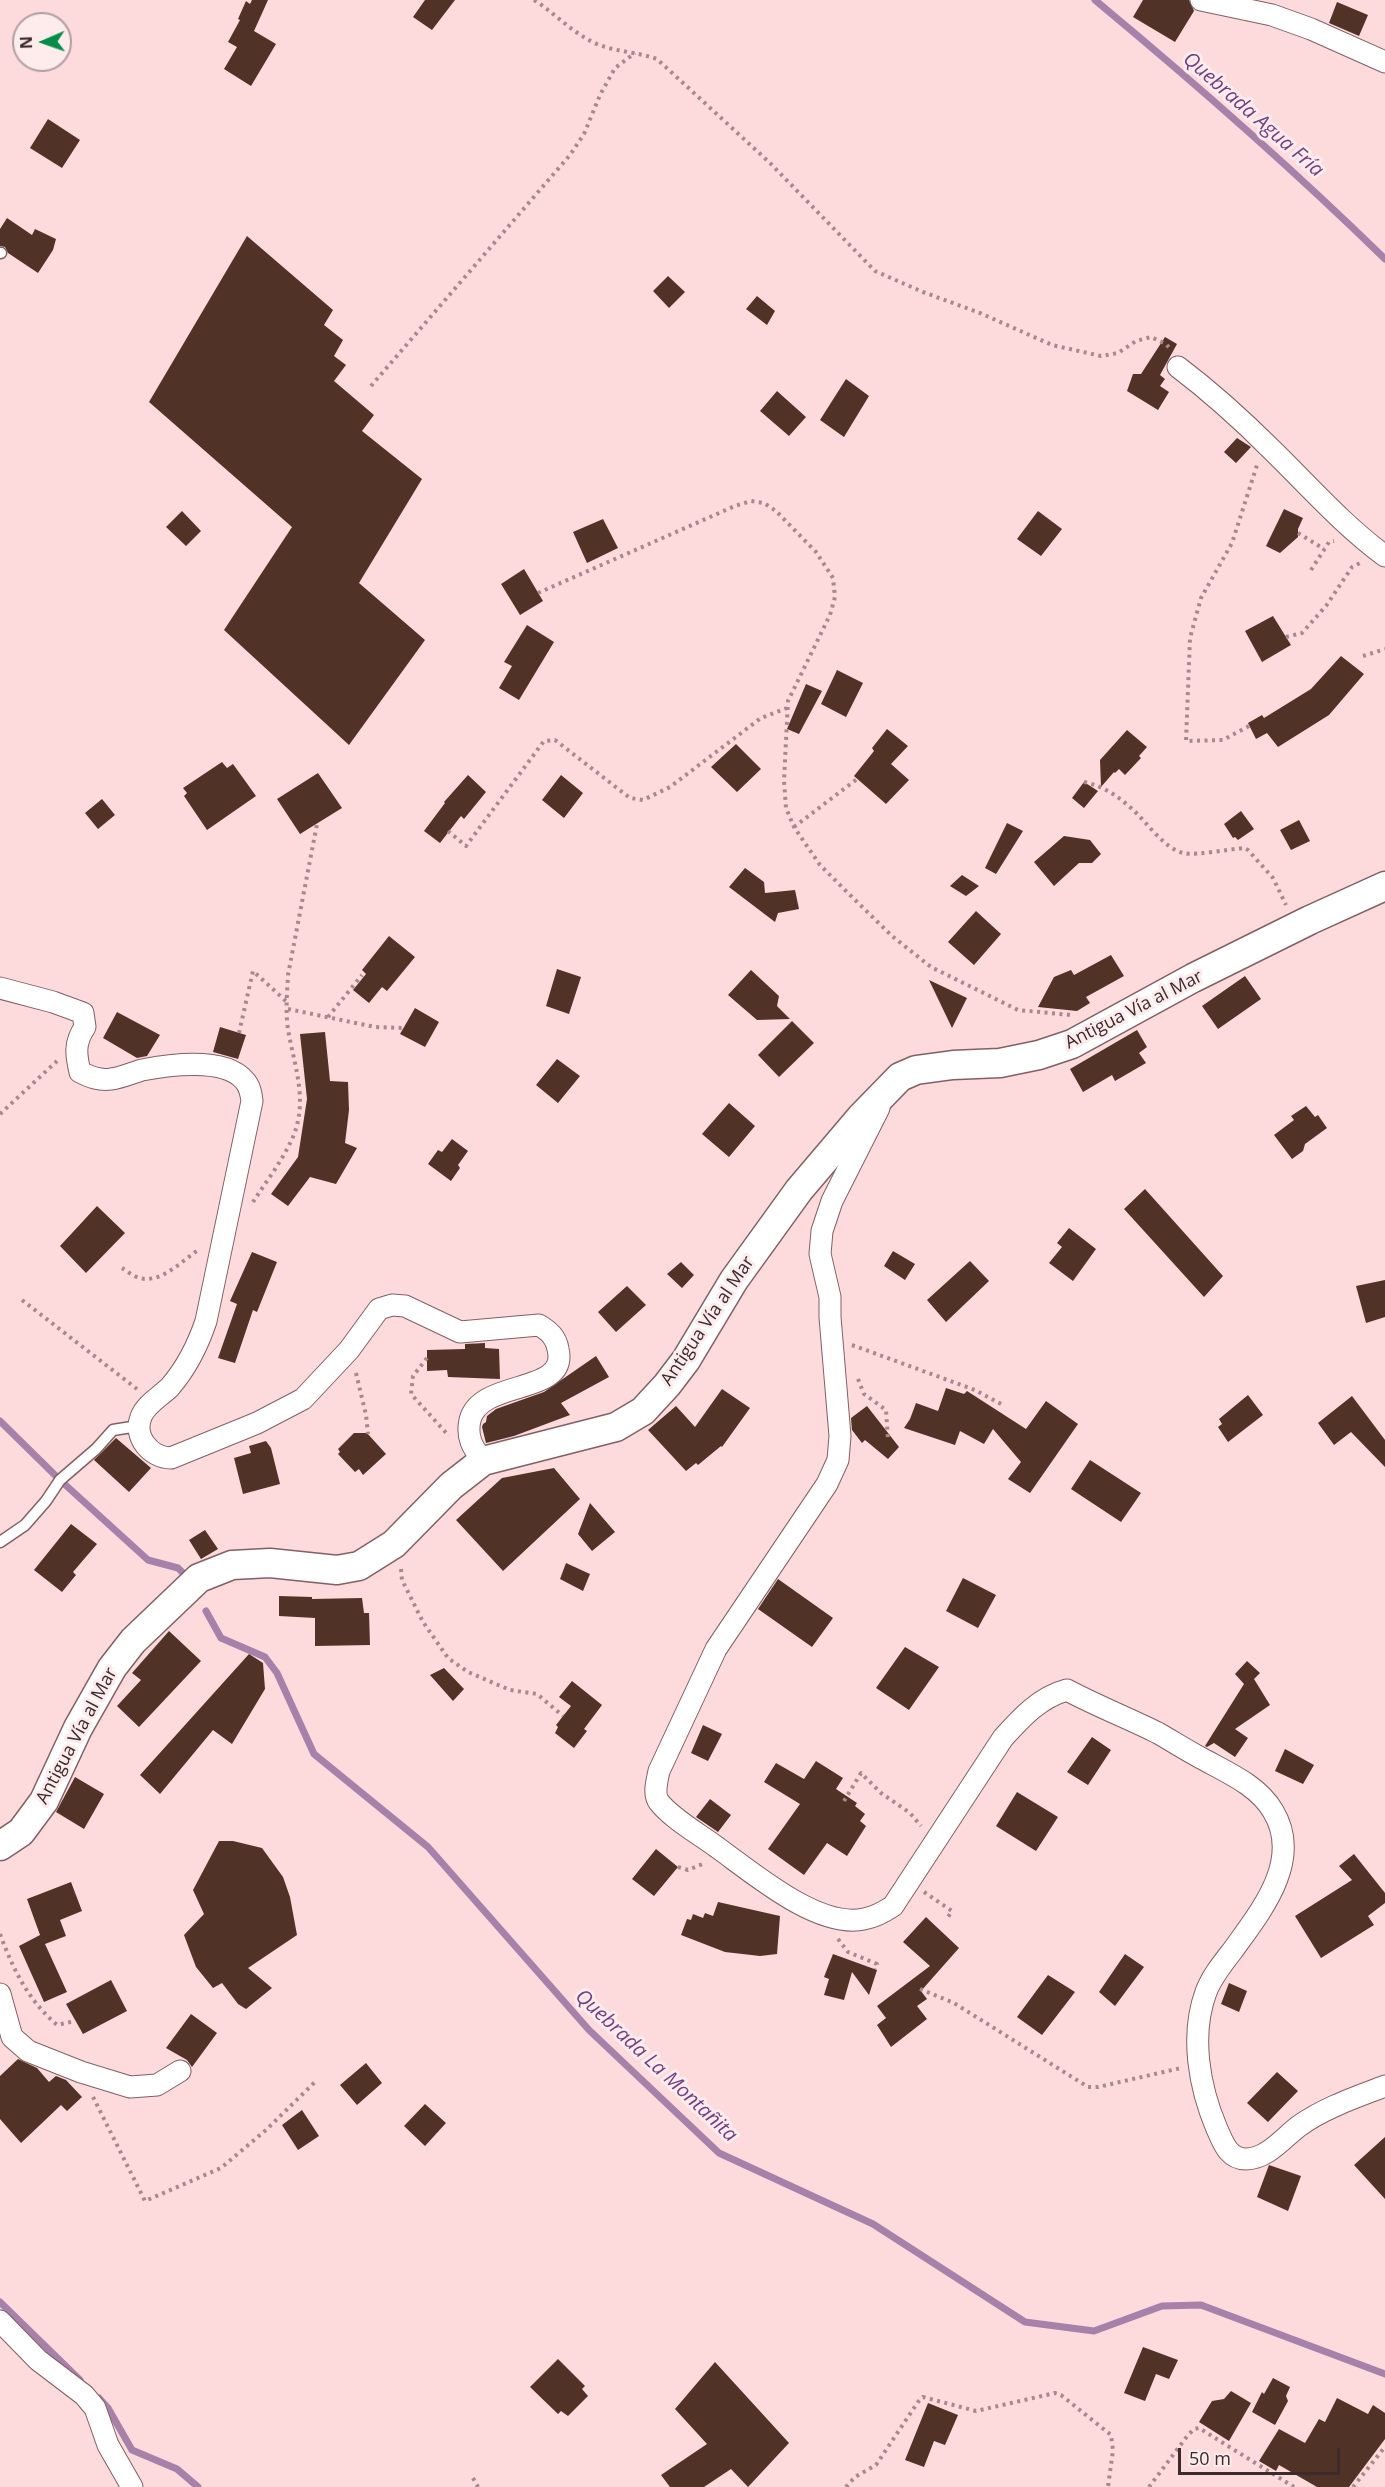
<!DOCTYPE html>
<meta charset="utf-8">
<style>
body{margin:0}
#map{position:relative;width:1385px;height:2487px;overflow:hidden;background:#fddadc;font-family:"Open Sans",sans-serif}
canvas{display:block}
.north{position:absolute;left:12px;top:12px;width:60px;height:60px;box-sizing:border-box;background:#feeced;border:2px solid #b09fa0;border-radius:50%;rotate:268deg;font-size:16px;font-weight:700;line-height:24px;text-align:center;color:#3c2b2d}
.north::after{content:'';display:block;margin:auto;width:21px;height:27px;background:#048c49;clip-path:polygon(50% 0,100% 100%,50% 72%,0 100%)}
.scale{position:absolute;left:1178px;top:2448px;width:162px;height:27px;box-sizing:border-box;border:3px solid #3c2b2d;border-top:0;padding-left:8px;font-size:18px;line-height:21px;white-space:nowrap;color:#3c2b2d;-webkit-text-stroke:4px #feeced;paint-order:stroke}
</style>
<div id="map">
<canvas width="1385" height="2487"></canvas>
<div class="north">N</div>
<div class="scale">50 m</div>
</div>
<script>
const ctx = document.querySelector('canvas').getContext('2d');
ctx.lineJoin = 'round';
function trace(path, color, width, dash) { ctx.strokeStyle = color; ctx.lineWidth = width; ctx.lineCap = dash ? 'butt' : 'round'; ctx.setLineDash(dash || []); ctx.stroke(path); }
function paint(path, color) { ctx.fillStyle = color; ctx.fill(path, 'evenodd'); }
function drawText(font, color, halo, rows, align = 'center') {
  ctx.font = font + ' "Open Sans",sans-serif'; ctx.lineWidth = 6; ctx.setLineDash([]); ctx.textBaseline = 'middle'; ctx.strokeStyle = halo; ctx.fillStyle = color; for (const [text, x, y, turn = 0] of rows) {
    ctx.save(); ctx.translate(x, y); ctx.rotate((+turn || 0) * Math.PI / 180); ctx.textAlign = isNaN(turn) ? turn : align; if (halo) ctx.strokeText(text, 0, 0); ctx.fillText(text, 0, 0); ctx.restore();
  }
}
trace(new Path2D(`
 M 1095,0 C 1195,83 1292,168 1385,259
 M 0,1421 L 60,1480 L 148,1560 L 178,1568 L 188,1578
 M 206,1611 L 221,1638 L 265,1657 L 277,1673 L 314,1754 L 428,1847 L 589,2030 L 719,2153 L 873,2224 L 1025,2322 L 1094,2331 L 1162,2306 L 1201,2305 L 1385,2374
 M 0,2302 L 80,2380
 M 99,2398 L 108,2408 L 132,2450 L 177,2469 L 198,2487`), '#a682ab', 7);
paint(new Path2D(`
 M 252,0 L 268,0 L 254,31 L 276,44 L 251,86 L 224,69 L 237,47 L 228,42 L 240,20 L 238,19 L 246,1 L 250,4 Z
 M 425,0 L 455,0 L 432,30 L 413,17 Z
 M 1143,0 L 1189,0 L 1194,11 L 1175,42 L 1133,17 Z
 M 1337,2 L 1368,15 L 1359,36 L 1329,23 Z
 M 48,119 L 80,140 L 62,168 L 30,148 Z
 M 7,218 L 32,235 L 35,229 L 56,239 L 53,250 L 38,273 L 8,253 L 5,247 L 0,246 L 0,229 Z
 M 247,236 L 333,310 L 324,325 L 343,340 L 334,356 L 346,365 L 334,381 L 374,415 L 362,431 L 422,479 L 359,583 L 425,640 L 349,745 L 224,630 L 292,527 L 149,402 Z
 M 668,276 L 685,292 L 669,308 L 653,291 Z
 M 757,296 L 775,311 L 767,325 L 746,309 Z
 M 1165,337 L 1177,344 L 1160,375 L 1165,379 L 1160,386 L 1169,392 L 1158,410 L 1127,391 L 1133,374 L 1141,374 Z
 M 846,379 L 869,396 L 844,437 L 820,420 Z
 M 777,391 L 806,417 L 789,436 L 760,411 Z
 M 1237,438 L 1251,447 L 1236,463 L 1224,452 Z
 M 1284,509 L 1303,518 L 1298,529 L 1298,537 L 1280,553 L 1266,546 Z
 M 182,511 L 201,531 L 186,546 L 166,527 Z
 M 1038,511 L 1062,529 L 1041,556 L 1017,539 Z
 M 603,519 L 618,548 L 587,563 L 573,532 Z
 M 524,569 L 543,601 L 520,615 L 501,584 Z
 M 1273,616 L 1291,645 L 1262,662 L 1245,631 Z
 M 527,625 L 554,642 L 519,700 L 499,688 L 512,666 L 504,662 Z
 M 1341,656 L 1364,674 L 1329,715 L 1278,747 L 1267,733 L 1256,739 L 1248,723 L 1262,715 L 1264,718 L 1311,689 Z
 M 837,670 L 863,683 L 846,717 L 821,704 Z
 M 806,684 L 822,691 L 799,734 L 787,729 Z
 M 887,729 L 908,746 L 891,764 L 909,780 L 886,804 L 854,776 L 874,751 L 872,748 Z
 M 1127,730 L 1147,747 L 1139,756 L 1141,758 L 1125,775 L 1119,769 L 1115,773 L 1114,772 L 1101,787 L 1100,760 Z
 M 736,744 L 761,769 L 737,792 L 711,767 Z
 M 222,762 L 227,768 L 233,764 L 256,796 L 207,830 L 184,796 L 187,793 L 183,788 Z
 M 318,773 L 342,808 L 300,834 L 277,799 Z
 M 468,775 L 486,792 L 464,819 L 461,816 L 440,843 L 424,831 L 445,803 L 444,802 Z
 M 561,775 L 583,793 L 564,818 L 542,800 Z
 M 1084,782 L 1098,791 L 1084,808 L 1072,798 Z
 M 102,799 L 115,815 L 98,829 L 85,813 Z
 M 1241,811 L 1254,829 L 1238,840 L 1235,837 L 1233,838 L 1224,824 Z
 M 1299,820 L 1310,841 L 1291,850 L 1280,830 Z
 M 1007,823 L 1023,831 L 996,874 L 985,868 Z
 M 1064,836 L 1090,840 L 1101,854 L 1092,863 L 1079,863 L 1054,886 L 1034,862 Z
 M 745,868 L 764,882 L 765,893 L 795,890 L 799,909 L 778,913 L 775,922 L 729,887 Z
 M 962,875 L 979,886 L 966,896 L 950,886 Z
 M 976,911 L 1001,934 L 974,965 L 948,942 Z
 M 389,936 L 415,957 L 387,991 L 382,987 L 369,1003 L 353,990 L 366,974 L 362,970 Z
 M 1111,955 L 1124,976 L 1086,997 L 1090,1003 L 1077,1011 L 1038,1007 L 1054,977 L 1071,970 L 1074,975 Z
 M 557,969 L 581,977 L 569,1014 L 546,1006 Z
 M 751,970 L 779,996 L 777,1006 L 790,1019 L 757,1020 L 728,995 Z
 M 1245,976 L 1261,999 L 1218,1029 L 1202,1006 Z
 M 929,980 L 967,998 L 952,1028 Z
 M 415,1008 L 439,1022 L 425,1047 L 400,1034 Z
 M 117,1012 L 160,1035 L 147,1056 L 137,1058 L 103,1038 Z
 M 792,1021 L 814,1043 L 779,1077 L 758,1055 Z
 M 220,1027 L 246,1035 L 238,1059 L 213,1052 Z
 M 1137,1030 L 1147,1047 L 1139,1053 L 1146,1063 L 1115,1081 L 1112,1075 L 1083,1092 L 1070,1069 Z
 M 325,1032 L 330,1081 L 348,1082 L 349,1110 L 345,1143 L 357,1148 L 336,1184 L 310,1177 L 288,1206 L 271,1194 L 298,1157 L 307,1099 L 300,1034 Z
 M 557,1059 L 580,1076 L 558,1103 L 536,1085 Z
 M 729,1103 L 755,1126 L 729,1157 L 702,1134 Z
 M 1306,1106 L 1315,1117 L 1318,1115 L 1327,1128 L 1305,1144 L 1303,1151 L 1292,1159 L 1274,1135 L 1294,1120 L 1291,1116 Z
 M 452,1139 L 468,1151 L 458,1165 L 460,1168 L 451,1181 L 428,1164 L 438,1150 L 442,1152 Z
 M 1145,1189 L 1223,1276 L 1204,1297 L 1124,1209 Z
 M 97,1206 L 125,1233 L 86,1273 L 60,1246 Z
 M 1069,1228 L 1096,1249 L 1073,1281 L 1049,1263 L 1062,1247 L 1057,1243 Z
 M 893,1251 L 915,1264 L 905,1280 L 884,1266 Z
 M 252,1252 L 277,1262 L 257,1312 L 253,1310 L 235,1363 L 218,1358 L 237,1304 L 230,1301 Z
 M 970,1261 L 989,1281 L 946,1322 L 927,1300 Z
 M 681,1262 L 694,1275 L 682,1288 L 667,1274 Z
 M 1385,1280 L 1385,1317 L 1366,1323 L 1356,1286 Z
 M 627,1286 L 646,1305 L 616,1332 L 598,1312 Z
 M 485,1343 L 485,1348 L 499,1349 L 500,1379 L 448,1377 L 447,1370 L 427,1371 L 427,1350 L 465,1349 L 465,1344 Z
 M 596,1356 L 609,1377 L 561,1403 L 570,1415 L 514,1436 L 486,1443 L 482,1427 L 483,1424 L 486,1422 L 487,1416 L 496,1409 L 544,1392 Z
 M 946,1388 L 964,1394 L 967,1391 L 1026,1429 L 1046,1401 L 1078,1424 L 1030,1493 L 1008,1479 L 1021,1462 L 993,1429 L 984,1444 L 960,1431 L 955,1445 L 904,1428 L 910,1419 L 916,1403 L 938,1411 Z
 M 722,1389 L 750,1408 L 722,1447 L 721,1446 L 698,1465 L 696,1463 L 686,1471 L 648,1430 L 676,1406 L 695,1427 Z
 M 1248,1395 L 1263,1415 L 1228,1442 L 1218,1427 L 1222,1424 L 1219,1419 Z
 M 1352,1396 L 1385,1440 L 1385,1467 L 1351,1432 L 1334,1445 L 1318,1423 Z
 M 867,1406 L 899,1447 L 888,1459 L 865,1440 L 862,1443 L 852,1430 L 851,1418 Z
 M 354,1433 L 367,1433 L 386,1454 L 363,1475 L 359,1469 L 355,1472 L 338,1454 L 340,1452 L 338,1449 Z
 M 116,1438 L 151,1468 L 129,1492 L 94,1460 Z
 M 266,1441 L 271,1448 L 280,1484 L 243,1494 L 234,1458 L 251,1453 L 249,1446 Z
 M 1090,1460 L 1141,1493 L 1121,1522 L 1071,1489 Z
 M 554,1468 L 580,1499 L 503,1571 L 456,1520 L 502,1478 Z
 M 590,1503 L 615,1532 L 592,1551 L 578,1534 Z
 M 71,1524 L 97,1544 L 73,1572 L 76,1575 L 62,1592 L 34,1570 Z
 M 205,1530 L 218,1549 L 201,1559 L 189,1540 Z
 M 566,1563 L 590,1574 L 583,1591 L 560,1579 Z
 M 963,1578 L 996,1595 L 978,1628 L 946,1611 Z
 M 778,1579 L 833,1618 L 812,1647 L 758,1609 Z
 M 279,1596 L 312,1597 L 312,1599 L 362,1598 L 364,1613 L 369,1613 L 370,1645 L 315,1646 L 315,1618 L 279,1616 Z
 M 169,1631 L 201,1661 L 139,1727 L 117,1706 L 141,1680 L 132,1673 Z
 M 905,1647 L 939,1667 L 909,1710 L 876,1688 Z
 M 249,1654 L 263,1663 L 265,1689 L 232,1744 L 213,1730 L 160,1794 L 140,1775 Z
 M 1247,1661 L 1260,1673 L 1254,1679 L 1270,1705 L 1235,1729 L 1248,1738 L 1235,1757 L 1214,1743 L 1207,1747 L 1205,1746 L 1244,1684 L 1235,1674 Z
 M 444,1668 L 464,1689 L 453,1701 L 430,1675 Z
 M 572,1681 L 602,1705 L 584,1729 L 587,1731 L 574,1748 L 555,1733 L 558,1727 L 556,1725 L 571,1706 L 559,1697 Z
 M 703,1725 L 722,1734 L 708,1761 L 691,1753 Z
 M 1092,1737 L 1111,1750 L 1088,1785 L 1067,1772 Z
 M 1285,1749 L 1314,1765 L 1303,1784 L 1275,1771 Z
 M 816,1761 L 843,1778 L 836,1789 L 857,1803 L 855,1806 L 865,1814 L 860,1821 L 866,1826 L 847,1856 L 827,1843 L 804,1875 L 768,1849 L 800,1804 L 764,1782 L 776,1763 L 804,1779 Z
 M 75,1777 L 104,1794 L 84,1829 L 56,1812 Z
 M 1017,1792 L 1058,1817 L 1036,1851 L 996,1826 Z
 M 710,1799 L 731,1815 L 718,1832 L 696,1817 Z
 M 219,1841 L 233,1841 L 262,1848 L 283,1877 L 290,1897 L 297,1935 L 248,1968 L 272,1988 L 246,2009 L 238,2004 L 222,1983 L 213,1988 L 196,1967 L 184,1935 L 204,1914 L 193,1890 Z
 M 656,1849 L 678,1867 L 654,1896 L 632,1879 Z
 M 1354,1854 L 1385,1893 L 1385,1903 L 1368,1916 L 1374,1925 L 1321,1958 L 1295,1916 L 1352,1880 L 1339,1866 Z
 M 71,1882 L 82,1911 L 60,1920 L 66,1936 L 45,1944 L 67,1992 L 44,2002 L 19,1946 L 40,1935 L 27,1899 Z
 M 718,1902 L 780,1916 L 777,1954 L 760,1956 L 725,1952 L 681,1935 L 687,1919 L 691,1920 L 693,1914 L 703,1918 L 705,1913 L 713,1916 Z
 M 926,1917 L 959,1948 L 921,1991 L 927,1999 L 917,2006 L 927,2019 L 891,2047 L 877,2025 L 886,2018 L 877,2006 L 930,1966 L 903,1942 Z
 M 833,1954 L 877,1970 L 869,1995 L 852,1972 L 844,2000 L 824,1995 L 829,1979 L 824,1977 Z
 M 1125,1954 L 1144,1967 L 1115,2006 L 1099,1992 Z
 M 1048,1975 L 1075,1992 L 1042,2035 L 1017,2017 Z
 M 111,1980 L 127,2011 L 83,2034 L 66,2004 Z
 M 1229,1983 L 1247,1991 L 1239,2012 L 1221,2004 Z
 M 191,2014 L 217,2033 L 192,2067 L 187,2060 L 166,2048 Z
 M 18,2059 L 37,2068 L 49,2082 L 56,2076 L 66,2080 L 82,2097 L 67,2111 L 61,2105 L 21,2143 L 0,2119 L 0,2076 Z
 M 366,2063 L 382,2083 L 357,2105 L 340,2085 Z
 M 1277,2072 L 1298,2091 L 1268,2122 L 1247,2103 Z
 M 425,2104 L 446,2123 L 425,2146 L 404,2126 Z
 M 302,2110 L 319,2136 L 298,2150 L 282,2125 Z
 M 1385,2137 L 1385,2199 L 1354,2165 Z
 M 1269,2165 L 1301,2176 L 1288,2211 L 1257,2197 Z
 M 1143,2347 L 1178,2360 L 1169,2379 L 1156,2374 L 1145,2401 L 1124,2393 Z
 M 558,2359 L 585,2386 L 582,2389 L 588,2396 L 568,2416 L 561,2411 L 558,2414 L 530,2387 Z
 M 715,2362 L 789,2443 L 748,2487 L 731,2469 L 704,2487 L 670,2487 L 661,2475 L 707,2444 L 675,2409 Z
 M 1273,2378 L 1290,2387 L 1286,2396 L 1288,2401 L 1275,2425 L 1252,2412 L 1262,2392 L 1264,2394 Z
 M 1231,2391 L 1251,2403 L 1229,2441 L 1199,2422 L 1212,2401 L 1224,2399 Z
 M 1337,2398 L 1368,2414 L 1373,2405 L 1385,2413 L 1385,2439 L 1349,2487 L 1317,2487 L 1279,2465 L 1276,2471 L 1259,2461 L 1279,2429 L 1305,2443 L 1319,2419 L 1325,2422 Z
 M 928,2403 L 958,2415 L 945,2445 L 934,2441 L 924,2467 L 905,2460 Z`), '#503226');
const service = new Path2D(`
 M 0,253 L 1,253
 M 0,1542 L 25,1525 L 46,1501 L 60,1480 L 96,1449 L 113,1430 L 138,1426`);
const minor = new Path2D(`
 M 1201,0 L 1272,15 L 1311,29 L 1385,62
 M 1178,367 C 1211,392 1242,420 1271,449 C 1309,486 1343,525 1385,556
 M 0,988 L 53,1002 L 83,1013 L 85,1027 C 74,1043 76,1055 80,1072 C 90,1077 100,1081 111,1079 C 121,1078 132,1073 142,1070 C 168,1065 224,1057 244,1080 C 250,1086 251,1093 252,1101 L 206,1321 C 198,1345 187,1367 170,1387 C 161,1396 145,1405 141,1417 C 133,1437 151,1458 171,1458 L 257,1423 L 303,1399 L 349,1350 L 379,1309 L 392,1305 L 405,1306 L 460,1332 L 539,1325 C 549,1331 556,1337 558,1349 C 569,1396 481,1378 470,1420 C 466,1438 473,1448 483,1461
 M 879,1108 L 832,1201 L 822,1231 L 820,1254 L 830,1297 L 830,1317 L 840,1436 L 838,1460 L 827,1484 L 716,1649 L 659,1771 C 657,1781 653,1794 659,1802 C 672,1819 701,1835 718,1848 C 753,1873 818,1929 864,1919 C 875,1917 884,1912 893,1906 L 1003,1738 C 1021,1718 1040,1697 1067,1690 C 1097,1706 1128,1718 1158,1733 C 1172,1741 1186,1750 1201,1758 C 1226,1772 1258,1785 1273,1811 C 1303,1860 1261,1911 1233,1950 C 1223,1963 1212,1976 1206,1992 C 1190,2035 1199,2087 1217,2129 C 1223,2142 1228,2159 1246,2159 C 1267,2159 1283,2138 1299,2126 C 1324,2108 1356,2097 1385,2086
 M 0,1994 L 12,2037 L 28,2051 L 81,2072 L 130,2087 L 157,2085 L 180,2071
 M 0,2321 L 38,2360 L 84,2395 L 95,2408 L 108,2445 L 132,2487`);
const secondary = new Path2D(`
 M 0,1846 L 21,1832 L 44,1801 L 78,1728 L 112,1668 L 133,1641 L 199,1578 L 232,1565 L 270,1563 L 337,1570 L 359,1566 L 394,1544 L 451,1486 L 483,1461 L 616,1427 L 643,1411 L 667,1385 L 686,1360 L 734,1280 L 799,1190 L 861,1117 L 900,1077 L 916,1070 L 953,1065 L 1000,1063 L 1039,1055 L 1072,1044 L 1193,978 L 1310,920 L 1385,886`);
trace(service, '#845f62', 13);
trace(minor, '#845f62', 23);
trace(secondary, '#845f62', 31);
trace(new Path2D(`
 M 534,0 C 556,14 572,33 597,44 C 616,52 638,52 657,59 L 770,163 L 875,271 L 923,292 L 980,313 L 1052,345 L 1101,356 L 1118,353 L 1136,341 L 1151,337 L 1166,344 L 1171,350
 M 371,386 L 570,155 L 584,134 L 600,95 L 615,68 L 635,53
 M 1298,533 L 1324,549
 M 1311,570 L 1329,542 L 1334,541
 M 538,593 L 735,506 L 751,501 L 764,503 L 776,511 L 816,552 L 833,578 L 835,597 L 830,615 L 788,701 L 784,781 L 786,808 L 794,827 L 820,865 L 849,894 L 892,936 L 931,967 L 1018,1010 L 1071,1015
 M 1286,637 L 1302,633 L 1326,606 L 1352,567 L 1362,562
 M 1363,656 L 1385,649
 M 1249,726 L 1223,740 L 1186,741 L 1190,638 L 1201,598 L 1232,543 L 1258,462
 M 1084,782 C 1103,786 1118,796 1132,809 C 1146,821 1165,850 1184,853 C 1197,856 1228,849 1244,848 L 1248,850 L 1273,878 L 1286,905
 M 794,827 L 857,779
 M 448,831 L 466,846 L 544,741 L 555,740 L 630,798 L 643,800 L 670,787 L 761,718 L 787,708
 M 288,1009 L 375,1027 L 404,1028
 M 328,1017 L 362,975
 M 239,1033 L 253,971 L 287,1002
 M 0,1114 L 57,1061
 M 253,1202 C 266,1182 282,1161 292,1139 C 308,1104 296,1071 289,1035 C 285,1016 287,995 288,975 L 317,824
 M 122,1268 C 127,1271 133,1276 139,1278 C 162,1284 182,1260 200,1249
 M 22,1300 L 137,1389
 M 852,1345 L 975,1390 L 1001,1404
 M 427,1358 L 413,1376 L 411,1394 L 449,1436
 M 356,1373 L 366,1415 L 368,1434
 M 858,1379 L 864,1394 L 886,1410 L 888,1440
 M 401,1569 L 402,1580 L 423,1622 L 448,1658 L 468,1672 L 510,1690 L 537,1694 L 563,1716
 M 844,1801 L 861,1773 L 881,1793 L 910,1813 L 921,1826
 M 678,1867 L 688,1870 L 705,1863
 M 924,1892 L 952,1911 L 948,1917
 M 0,1934 C 13,1969 28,2000 57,2025 L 75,2021
 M 838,1939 L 848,1952 L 877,1964 L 875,1969
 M 920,1989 L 954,2003 L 1088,2087 L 1098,2087 L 1181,2068
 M 93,2097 L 145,2201 L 221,2168 L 266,2130 L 315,2082
 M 473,2478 L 478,2487
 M 846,2487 L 855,2477 L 876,2465 L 918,2402 L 923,2397 L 976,2411 L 1055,2393 L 1061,2395 L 1111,2435 L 1113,2450 L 1108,2487
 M 1149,2487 L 1188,2435 L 1194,2429 L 1199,2428 L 1294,2487
 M 1353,2487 L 1384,2448`), '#a58a8c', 4, [3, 4.5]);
trace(service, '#fff', 10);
trace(minor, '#fff', 21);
trace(secondary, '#fff', 28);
drawText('18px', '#3c2b2d', '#feeced', [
 ["Antigua Vía al Mar",1134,1010,-27],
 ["Antigua Vía al Mar",708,1321,-56],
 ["Antigua Vía al Mar",77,1736,-62]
]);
drawText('italic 20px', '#733e83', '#feeced', [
 ["Quebrada Agua Fría",1253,115,41],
 ["Quebrada La Montañita",656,2066,43]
]);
</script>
